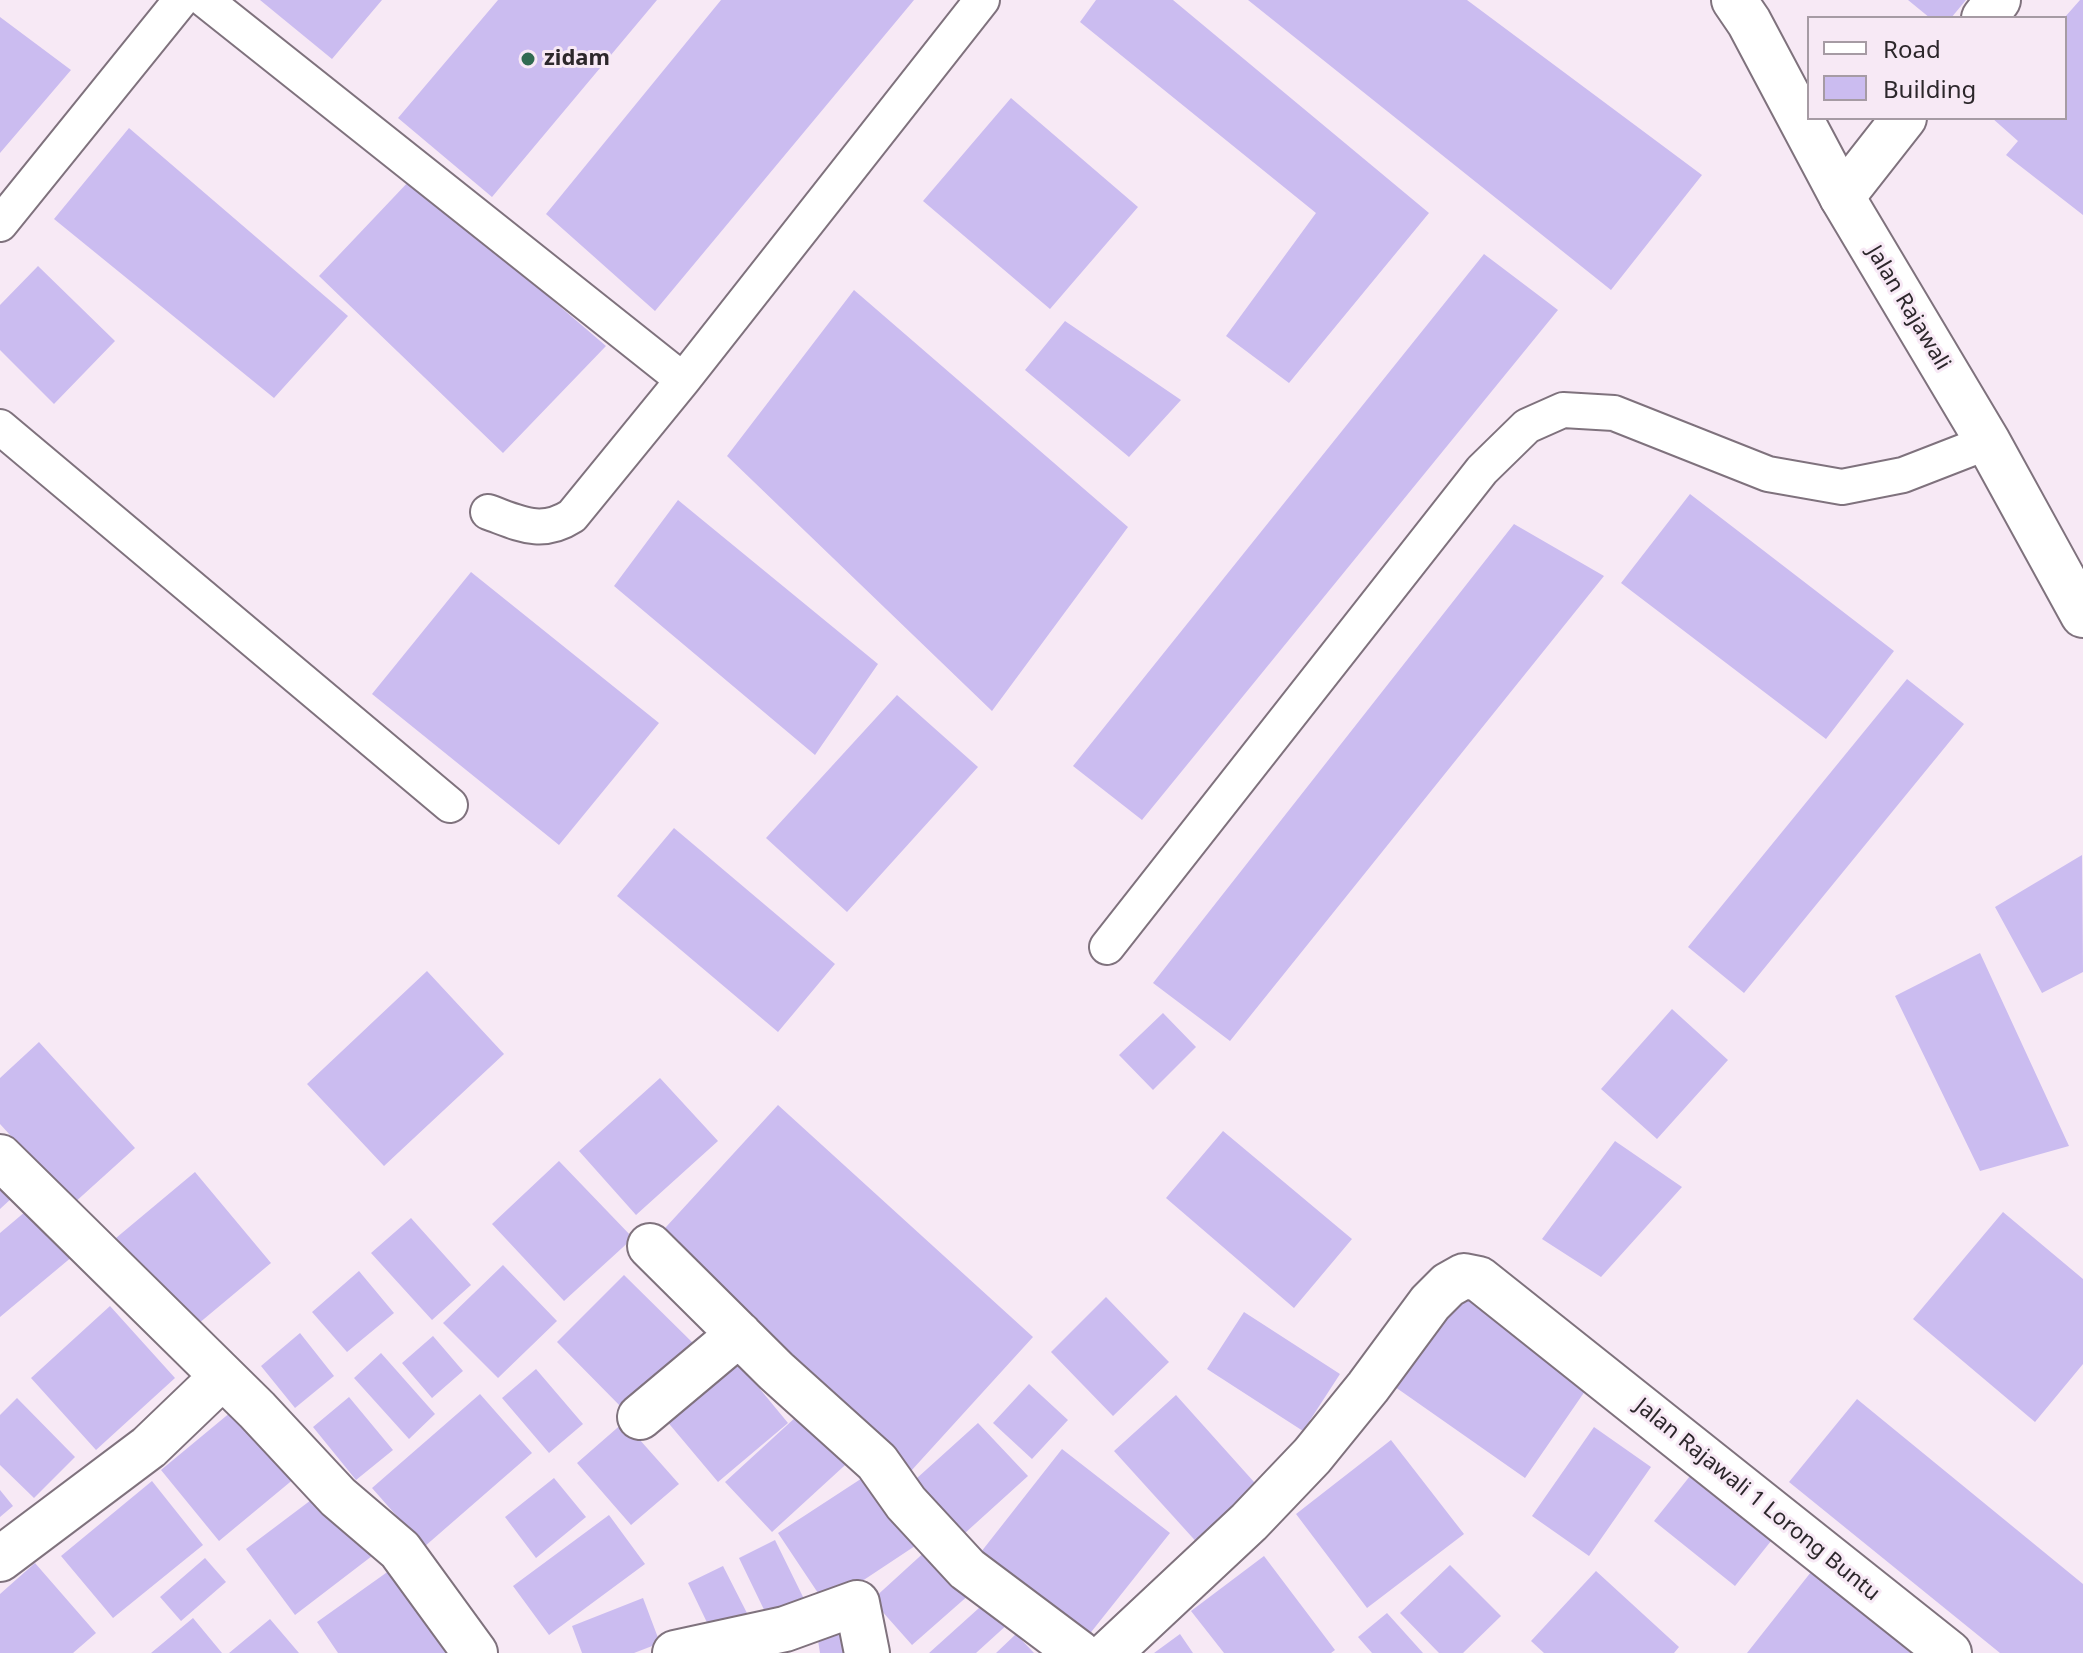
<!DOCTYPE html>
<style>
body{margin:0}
#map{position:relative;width:2083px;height:1653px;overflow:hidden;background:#f7e9f5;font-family:"Noto Sans",sans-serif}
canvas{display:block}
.legend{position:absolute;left:1807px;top:16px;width:260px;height:104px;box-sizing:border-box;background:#f7e9f5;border:2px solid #a69ba4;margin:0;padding:10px 14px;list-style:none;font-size:24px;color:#2c272b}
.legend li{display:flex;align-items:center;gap:16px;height:40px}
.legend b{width:40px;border:2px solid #a69ba4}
</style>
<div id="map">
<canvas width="2083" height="1653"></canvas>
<ul class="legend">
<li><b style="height:10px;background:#fff"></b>Road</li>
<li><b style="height:22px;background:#cbbcf0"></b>Building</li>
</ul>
</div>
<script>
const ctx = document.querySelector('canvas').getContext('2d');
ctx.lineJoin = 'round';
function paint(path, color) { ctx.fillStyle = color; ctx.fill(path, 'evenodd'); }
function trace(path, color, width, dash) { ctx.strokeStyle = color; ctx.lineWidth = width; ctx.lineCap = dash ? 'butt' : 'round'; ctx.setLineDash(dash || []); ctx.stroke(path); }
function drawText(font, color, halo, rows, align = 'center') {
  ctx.font = font + ' "Noto Sans",sans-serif'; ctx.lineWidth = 6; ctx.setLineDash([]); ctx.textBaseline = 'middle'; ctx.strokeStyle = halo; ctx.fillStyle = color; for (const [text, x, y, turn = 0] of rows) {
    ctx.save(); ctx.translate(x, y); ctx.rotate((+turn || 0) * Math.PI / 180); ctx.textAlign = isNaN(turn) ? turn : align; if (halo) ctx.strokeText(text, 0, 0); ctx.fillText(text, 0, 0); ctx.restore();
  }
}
paint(new Path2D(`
 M 260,0 L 382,0 L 332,59 Z
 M 498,0 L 657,0 L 492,197 L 398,118 Z
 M 721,0 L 914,0 L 655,311 L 546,214 Z
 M 1096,0 L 1173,0 L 1429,213 L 1289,383 L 1226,336 L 1316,213 L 1080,22 Z
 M 1248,0 L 1467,0 L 1702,175 L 1611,290 Z
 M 1908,0 L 1966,0 L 1951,18 L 1930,18 Z
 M 2080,0 L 2083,0 L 2083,215 L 2006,155 L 2018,141 L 1992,118 L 2065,118 L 2065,17 Z
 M 0,17 L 71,70 L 0,153 Z
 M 1011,98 L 1138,207 L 1050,309 L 923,201 Z
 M 129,128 L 348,316 L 274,398 L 54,219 Z
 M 411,179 L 606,346 L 503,453 L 319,276 Z
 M 1484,254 L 1558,310 L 1142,820 L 1073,766 Z
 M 38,266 L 115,341 L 54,404 L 0,350 L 0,305 Z
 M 854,290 L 1128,527 L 992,711 L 727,456 Z
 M 1065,321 L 1181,400 L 1129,457 L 1025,370 Z
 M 1690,494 L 1894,651 L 1826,739 L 1621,583 Z
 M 678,500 L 878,664 L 815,755 L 614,586 Z
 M 1514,524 L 1604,576 L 1230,1041 L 1153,983 Z
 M 471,572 L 659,723 L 559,845 L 372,694 Z
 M 1907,679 L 1964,724 L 1744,993 L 1688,947 Z
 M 897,695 L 978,767 L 847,912 L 766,838 Z
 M 674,828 L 835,964 L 778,1032 L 617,896 Z
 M 2082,855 L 2083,972 L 2042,993 L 1995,907 Z
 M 1980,953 L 2069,1146 L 1980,1171 L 1895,996 Z
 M 427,971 L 504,1054 L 384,1166 L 307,1084 Z
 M 1672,1009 L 1728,1060 L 1657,1139 L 1601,1089 Z
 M 1163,1013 L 1196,1047 L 1153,1090 L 1119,1055 Z
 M 39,1042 L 135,1148 L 73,1204 L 0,1124 L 0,1078 Z
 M 660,1078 L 718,1141 L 636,1215 L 579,1151 Z
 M 778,1105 L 1033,1337 L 911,1471 L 655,1239 Z
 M 1223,1131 L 1352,1239 L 1294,1308 L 1166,1198 Z
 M 1615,1141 L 1682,1187 L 1601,1277 L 1542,1239 Z
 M 559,1161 L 633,1238 L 564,1301 L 492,1224 Z
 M 195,1172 L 271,1263 L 192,1329 L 116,1238 Z
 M 0,1183 L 13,1197 L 0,1209 Z
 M 32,1206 L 73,1256 L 0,1317 L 0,1233 Z
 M 2003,1212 L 2083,1279 L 2083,1364 L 2035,1422 L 1913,1319 Z
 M 411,1218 L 471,1285 L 432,1320 L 371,1253 Z
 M 503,1265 L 557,1321 L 498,1378 L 443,1323 Z
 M 359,1271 L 394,1313 L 347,1352 L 312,1312 Z
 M 624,1275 L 696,1346 L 628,1414 L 557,1342 Z
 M 1456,1286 L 1592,1381 L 1525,1478 L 1388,1382 Z
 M 1106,1297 L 1169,1362 L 1113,1416 L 1051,1352 Z
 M 110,1306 L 175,1378 L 96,1450 L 31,1378 Z
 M 1244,1312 L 1340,1374 L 1303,1431 L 1207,1369 Z
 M 300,1333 L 334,1376 L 295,1408 L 261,1366 Z
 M 433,1336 L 463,1371 L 432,1398 L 402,1363 Z
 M 381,1353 L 435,1414 L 409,1439 L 354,1378 Z
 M 731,1354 L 788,1423 L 718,1482 L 660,1413 Z
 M 536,1369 L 583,1424 L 549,1453 L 502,1398 Z
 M 1029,1384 L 1068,1420 L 1032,1459 L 993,1423 Z
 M 480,1394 L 532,1453 L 424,1547 L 372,1488 Z
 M 1176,1395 L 1263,1492 L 1201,1547 L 1114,1451 Z
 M 349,1397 L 393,1450 L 356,1480 L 313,1427 Z
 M 17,1398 L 75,1457 L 34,1498 L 0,1465 L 0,1415 Z
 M 1857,1399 L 2083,1584 L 2083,1653 L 2000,1653 L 1789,1482 Z
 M 243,1402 L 301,1473 L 219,1541 L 161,1470 Z
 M 809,1405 L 855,1456 L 772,1532 L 725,1482 Z
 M 624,1422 L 679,1484 L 631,1525 L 577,1463 Z
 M 978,1423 L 1028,1476 L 954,1543 L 906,1488 Z
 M 1594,1427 L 1651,1467 L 1589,1556 L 1532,1516 Z
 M 1391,1440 L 1464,1534 L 1367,1608 L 1296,1514 Z
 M 1062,1449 L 1170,1533 L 1088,1636 L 981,1552 Z
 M 1698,1466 L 1779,1531 L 1735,1586 L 1654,1521 Z
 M 873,1471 L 921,1542 L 826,1605 L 778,1533 Z
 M 554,1478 L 586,1517 L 536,1558 L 505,1517 Z
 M 152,1481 L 203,1545 L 113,1618 L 61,1556 Z
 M 0,1490 L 13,1506 L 0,1517 Z
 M 323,1491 L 372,1556 L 295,1615 L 246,1549 Z
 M 609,1515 L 645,1564 L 549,1635 L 513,1586 Z
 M 775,1540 L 806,1603 L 769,1620 L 739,1558 Z
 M 929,1548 L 970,1594 L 912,1645 L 872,1600 Z
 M 1264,1556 L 1335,1650 L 1331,1653 L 1224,1653 L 1191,1611 Z
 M 205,1558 L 226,1582 L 181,1621 L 160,1597 Z
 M 35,1563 L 96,1633 L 73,1653 L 0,1653 L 0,1594 Z
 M 1450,1565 L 1501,1616 L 1463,1653 L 1439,1653 L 1400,1613 Z
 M 723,1566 L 750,1619 L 714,1637 L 688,1583 Z
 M 393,1568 L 452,1653 L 338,1653 L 317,1622 Z
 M 1596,1571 L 1679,1647 L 1674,1653 L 1544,1653 L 1531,1641 Z
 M 1811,1572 L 1913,1653 L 1747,1653 Z
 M 643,1598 L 660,1643 L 634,1653 L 582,1653 L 572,1626 Z
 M 989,1599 L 1009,1623 L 976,1653 L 929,1653 Z
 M 1387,1613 L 1423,1653 L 1372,1653 L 1358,1637 Z
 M 193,1618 L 222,1653 L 151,1653 Z
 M 270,1619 L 299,1653 L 229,1653 Z
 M 853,1623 L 858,1653 L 820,1653 L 816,1628 Z
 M 1016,1634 L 1034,1653 L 996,1653 Z
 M 1180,1634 L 1193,1653 L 1154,1653 Z`), '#cbbcf0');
const service = new Path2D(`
 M 205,0 L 683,380
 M 0,224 L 181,0
 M 0,427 L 450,805
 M 488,512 C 519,523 541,536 572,516 L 683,380 L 982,0
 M 1107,947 L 1482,470 L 1527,426 L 1563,410 L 1614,413 L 1768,474 L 1842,487 L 1903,475 L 1988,442`);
const minor = new Path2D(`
 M 1984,18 L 1998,0
 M 1842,197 L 1904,118
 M 0,1157 L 257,1410 L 338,1497 L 400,1550 L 475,1653
 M 650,1246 L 776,1371 L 877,1462 L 906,1503 L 967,1569 L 1079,1653
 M 640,1417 L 739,1334
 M 0,1559 L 149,1447 L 222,1377
 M 675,1653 L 785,1629 L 857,1603 L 867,1653
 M 1109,1653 L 1249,1522 L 1312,1456 L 1368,1387 L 1430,1303 L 1448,1285 L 1464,1276 L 1479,1279 L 1949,1653`);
const secondary = new Path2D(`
 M 1734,0 L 1749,22 L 1842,197 L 1988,442 L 2083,615`);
trace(service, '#7f727d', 38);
trace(minor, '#7f727d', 48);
trace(secondary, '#7f727d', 48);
trace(service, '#fff', 34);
trace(minor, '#fff', 44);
trace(secondary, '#fff', 44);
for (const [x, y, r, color] of [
 [528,59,8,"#316a51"]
]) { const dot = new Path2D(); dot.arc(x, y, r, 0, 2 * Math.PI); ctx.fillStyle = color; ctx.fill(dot); trace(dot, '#f7e9f5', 3); }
drawText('bold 22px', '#2c272b', '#f7e9f5', [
 ["zidam",544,59]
], 'left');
drawText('22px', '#2c272b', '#f7e9f5', [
 ["Jalan Rajawali",1908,308,59],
 ["Jalan Rajawali 1 Lorong Buntu",1757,1500,39]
]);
</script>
